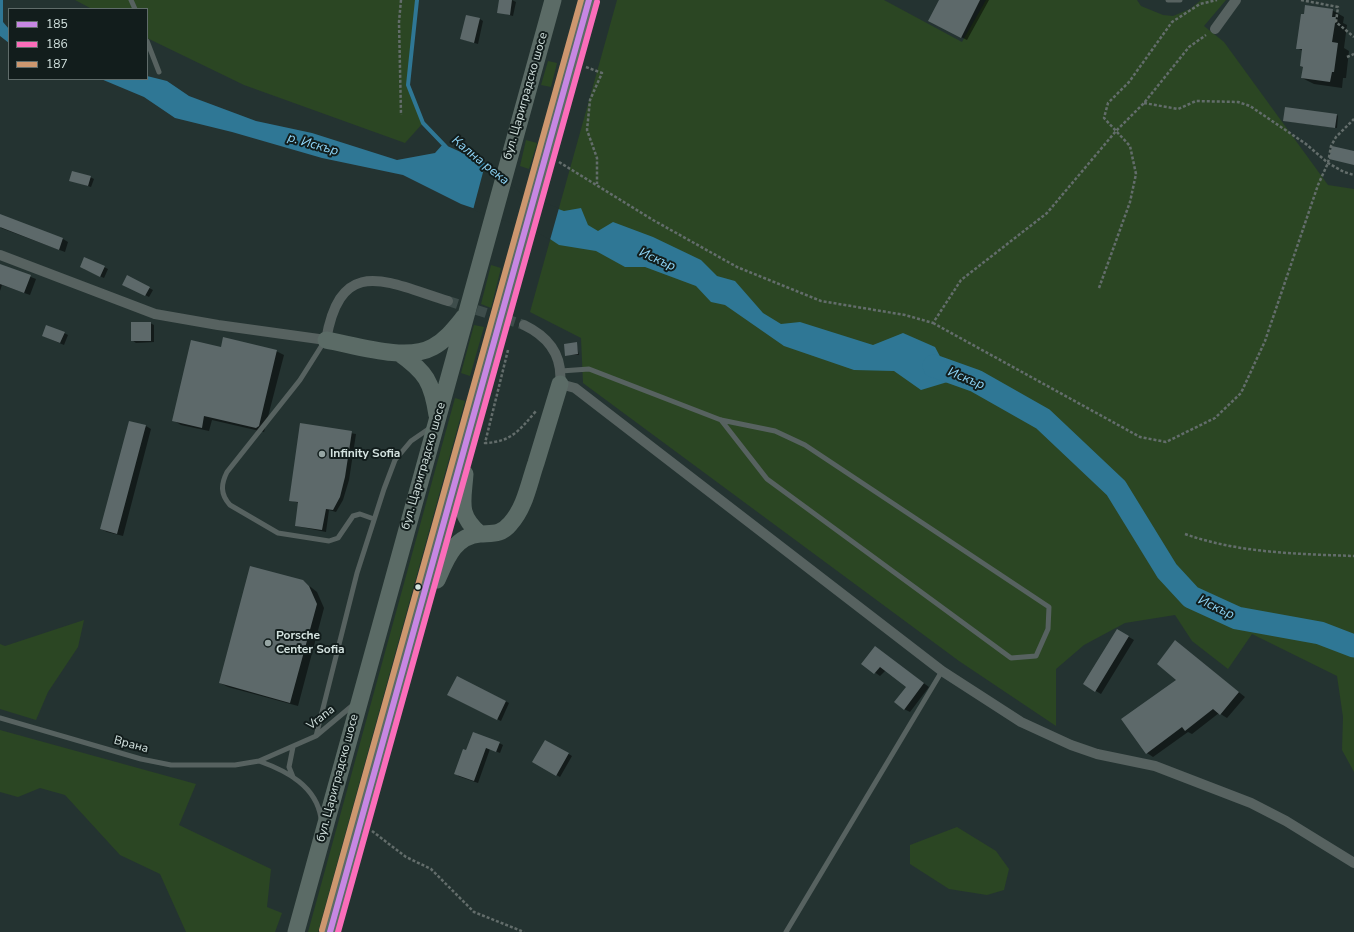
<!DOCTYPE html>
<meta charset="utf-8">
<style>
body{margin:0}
#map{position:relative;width:1354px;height:932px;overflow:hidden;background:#243331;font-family:"Nunito Sans",sans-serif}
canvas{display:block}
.legend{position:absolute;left:8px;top:8px;width:140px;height:72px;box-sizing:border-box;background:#121d1c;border:1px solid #606c6a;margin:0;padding:5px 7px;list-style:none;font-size:12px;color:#d4e3e0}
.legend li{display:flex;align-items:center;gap:8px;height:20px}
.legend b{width:20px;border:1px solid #606c6a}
</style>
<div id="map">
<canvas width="1354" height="932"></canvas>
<ul class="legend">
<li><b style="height:5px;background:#c787e3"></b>185</li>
<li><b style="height:5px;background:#fb6dba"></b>186</li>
<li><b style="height:5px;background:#cd976f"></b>187</li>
</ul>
</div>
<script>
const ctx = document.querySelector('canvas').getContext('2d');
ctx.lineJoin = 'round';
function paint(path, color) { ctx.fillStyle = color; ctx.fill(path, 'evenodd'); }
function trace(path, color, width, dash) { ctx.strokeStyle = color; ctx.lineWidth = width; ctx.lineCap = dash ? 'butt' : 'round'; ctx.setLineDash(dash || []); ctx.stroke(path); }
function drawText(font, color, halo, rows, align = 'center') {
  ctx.font = font + ' "Nunito Sans",sans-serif'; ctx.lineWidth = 4; ctx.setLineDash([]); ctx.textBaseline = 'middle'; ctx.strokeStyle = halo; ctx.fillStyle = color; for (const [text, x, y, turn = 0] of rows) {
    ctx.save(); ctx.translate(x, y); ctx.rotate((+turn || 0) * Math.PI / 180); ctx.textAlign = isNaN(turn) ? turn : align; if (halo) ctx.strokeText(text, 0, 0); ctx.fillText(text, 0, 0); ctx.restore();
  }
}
paint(new Path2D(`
 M 75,0 L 417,0 L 408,85 L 423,123 L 405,143 L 244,85 L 147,38 L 147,9 L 92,9 Z
 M 617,0 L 884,0 L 962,42 L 986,0 L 1137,0 L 1141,6 L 1163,15 L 1173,16 L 1190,9 L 1201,0 L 1226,0 L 1204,26 L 1224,42 L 1328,185 L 1354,189 L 1354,772 L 1342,750 L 1343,717 L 1337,676 L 1252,634 L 1228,669 L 1192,641 L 1175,615 L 1125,623 L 1084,645 L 1056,669 L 1056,726 L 959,661 L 583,383 L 581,338 L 530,312 Z
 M 548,61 L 557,63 L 551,87 L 541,85 Z
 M 526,140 L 537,143 L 529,169 L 520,166 Z
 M 491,265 L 501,268 L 491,308 L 481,304 Z
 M 474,325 L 484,327 L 470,376 L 461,373 Z
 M 455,398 L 465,401 L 318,932 L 308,932 Z
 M 84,620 L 78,647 L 48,692 L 36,720 L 0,709 L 0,644 L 5,646 Z
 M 0,730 L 196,784 L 179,825 L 271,869 L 267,907 L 282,913 L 275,932 L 186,932 L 160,874 L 120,855 L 65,795 L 40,788 L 18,797 L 0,792 Z
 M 957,827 L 996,851 L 1009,869 L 1004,890 L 987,895 L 949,889 L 910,864 L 910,845 Z`), '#2b4623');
paint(new Path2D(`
 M 0,0 L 3,0 L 3,22 L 9,29 L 9,43 L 0,36 Z
 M 147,76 L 167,81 L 189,96 L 256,121 L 312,133 L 397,160 L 435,153 L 443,144 L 485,163 L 523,197 L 564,211 L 581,208 L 588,225 L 598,231 L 613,222 L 653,237 L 701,260 L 717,276 L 735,281 L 763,313 L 781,324 L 800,322 L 873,345 L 903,333 L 935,347 L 943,362 L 964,377 L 921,390 L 894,371 L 854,370 L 784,346 L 725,305 L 711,302 L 696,286 L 645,267 L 625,267 L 596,251 L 559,245 L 535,229 L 461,204 L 403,175 L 322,158 L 232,132 L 175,118 L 144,97 L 101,79 L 147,79 Z`), '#2f7795');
paint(new Path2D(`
 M 486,161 L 524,196 L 559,208 L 550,240 L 535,231 L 473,210 Z`), '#243331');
paint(new Path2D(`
 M 500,0 L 512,0 L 516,2 L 513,16 L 498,12 Z
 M 940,0 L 989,0 L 967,40 L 935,24 Z
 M 1332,10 L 1344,17 L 1343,23 L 1347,25 L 1344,48 L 1349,51 L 1346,78 L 1343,78 L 1342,88 L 1314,84 L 1302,78 L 1304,68 L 1301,66 L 1303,51 L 1297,48 Z
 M 480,19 L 483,21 L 478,44 L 461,39 Z
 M 1337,115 L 1338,116 L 1337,128 L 1285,121 Z
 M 90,177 L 94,179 L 91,187 L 70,180 Z
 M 0,215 L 63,239 L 68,242 L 65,252 L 1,228 Z
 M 85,258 L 108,269 L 104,278 L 84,269 Z
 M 0,265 L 36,279 L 30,295 L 2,285 L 0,291 Z
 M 127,277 L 153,290 L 149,297 L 124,284 Z
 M 150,323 L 154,325 L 154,342 L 136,343 L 132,340 Z
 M 64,333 L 68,335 L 64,345 L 43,336 Z
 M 576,343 L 579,355 L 566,355 Z
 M 221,348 L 276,351 L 284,355 L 264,432 L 212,420 L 209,431 L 181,425 L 173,420 Z
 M 301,425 L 356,434 L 349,480 L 343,500 L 336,512 L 329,510 L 326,532 L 296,526 L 299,503 L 290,500 Z
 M 146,426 L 151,429 L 123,536 L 107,532 L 101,529 Z
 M 303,581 L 317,592 L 324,608 L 298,706 L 228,687 L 220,683 Z
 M 1117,630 L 1134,640 L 1101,694 L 1084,684 Z
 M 1176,642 L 1245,697 L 1227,718 L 1219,713 L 1192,734 L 1188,732 L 1153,757 L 1147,753 L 1178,680 Z
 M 875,647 L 929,687 L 910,712 L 904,709 L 907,686 L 886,670 L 880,676 L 863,664 Z
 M 457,677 L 509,703 L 501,721 L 452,697 Z
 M 546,741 L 572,756 L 560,777 L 534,762 Z
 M 499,743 L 503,745 L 500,753 L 490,749 L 478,783 L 458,776 L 467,752 Z`), '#0007');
trace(new Path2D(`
 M 417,0 L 408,85 L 423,123 L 446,147`), '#2f7795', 4);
trace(new Path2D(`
 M 934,366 L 976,381 L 1043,419 L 1116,488 L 1167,571 L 1191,597 L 1237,618 L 1320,633 L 1354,646`), '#2f7795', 23);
paint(new Path2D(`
 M 499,0 L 512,0 L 510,15 L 497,13 Z
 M 939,0 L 980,0 L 961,38 L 928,21 Z
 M 1305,5 L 1333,9 L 1332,17 L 1336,17 L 1332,42 L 1338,43 L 1334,72 L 1332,72 L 1330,82 L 1301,78 L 1303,67 L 1300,66 L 1302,49 L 1296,49 L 1301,14 L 1304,14 Z
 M 466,15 L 480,18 L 474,43 L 460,39 Z
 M 1285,107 L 1337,114 L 1335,128 L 1283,121 Z
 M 1332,146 L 1354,151 L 1354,165 L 1329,159 Z
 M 72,171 L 91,176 L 88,186 L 69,181 Z
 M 0,214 L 63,238 L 59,250 L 0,227 Z
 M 84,257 L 105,266 L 100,277 L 80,267 Z
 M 0,264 L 31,275 L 24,293 L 0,284 Z
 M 127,275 L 150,287 L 145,296 L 122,285 Z
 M 131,322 L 151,322 L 151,341 L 131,341 Z
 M 46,325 L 65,332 L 60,343 L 42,336 Z
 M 223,337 L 277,350 L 259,426 L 256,428 L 204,416 L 202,428 L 172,421 L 191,340 L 221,347 Z
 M 577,342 L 578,354 L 565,356 L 564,344 Z
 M 129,421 L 146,425 L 117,534 L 100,529 Z
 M 300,423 L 352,431 L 345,477 L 340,497 L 333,510 L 326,509 L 322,530 L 295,526 L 298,502 L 289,501 Z
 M 250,566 L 303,580 L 309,586 L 317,604 L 290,703 L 219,683 Z
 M 1117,629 L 1129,636 L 1095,692 L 1083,684 Z
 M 1175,640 L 1239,692 L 1220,715 L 1213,709 L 1185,731 L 1182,727 L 1146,754 L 1121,719 L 1176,680 L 1157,664 Z
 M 875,646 L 924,683 L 904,710 L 894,702 L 906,687 L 880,667 L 874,674 L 861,664 Z
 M 457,676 L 506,701 L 497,720 L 447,695 Z
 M 473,732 L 500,742 L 496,752 L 486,748 L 474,781 L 454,774 L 463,749 L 466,750 Z
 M 545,740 L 569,753 L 556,776 L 532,762 Z`), '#5d696a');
trace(new Path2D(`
 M 448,301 L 524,325`), '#3e4d4b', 10, [10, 5]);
trace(new Path2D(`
 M 401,0 L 399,22 L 401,115
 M 1301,0 L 1338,7 L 1336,22 L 1354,37
 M 1347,57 L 1354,54
 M 586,67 L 602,73 L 590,100 L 587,130 L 597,158 L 597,184
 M 1144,103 L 1178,109 L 1196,101 L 1238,102 L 1250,106 L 1306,144 L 1328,163 L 1344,172 L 1354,175
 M 559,162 L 653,220 L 737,267 L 821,301 L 905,315 L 933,323 L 961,280 L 1047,213 L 1116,131 L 1144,103 L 1189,47 L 1206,35
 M 1099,288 L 1130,202 L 1136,174 L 1130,146 L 1104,118 L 1108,103 L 1129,82 L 1172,22 L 1200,4 L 1217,0
 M 933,323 L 1140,437 L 1166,442 L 1215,418 L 1241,393 L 1265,341 L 1318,185 L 1328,163 L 1331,146 L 1336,137 L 1354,119
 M 508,350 L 485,443 C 511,442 520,430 536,411
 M 1185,534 C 1238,553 1298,554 1354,556
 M 372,831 L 406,857 L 431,869 L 474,912 L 524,932`), '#636d6b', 2.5, [3, 2]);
trace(new Path2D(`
 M 131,0 L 135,9
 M 1168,0 L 1180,0
 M 147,41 L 159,72
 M 324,342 L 300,380 L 227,472 C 221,484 220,494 230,505 L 278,533 L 329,541 L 338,538 L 353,516 L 360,514 L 374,519
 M 561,371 L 589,369 L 721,420 L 775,431 L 805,445 L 1049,607 L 1048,629 L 1036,656 L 1011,658 L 767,479 L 721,420
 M 0,718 L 141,759 L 171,765 L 235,765 L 259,761 L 316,736 L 353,705
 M 316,736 L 357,573 L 384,489 L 395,460 L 411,441 L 430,428
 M 293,747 L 289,767 L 293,777
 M 259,761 C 287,771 316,786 321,818
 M 786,932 L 942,671`), '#576260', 5);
trace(new Path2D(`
 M 1215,29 L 1236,0
 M 0,255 L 155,314 L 218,325 L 326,340 C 341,254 386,282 448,301
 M 524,325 C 549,337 563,356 560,384 L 575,388 L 942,671 L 1021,722 L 1071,745 L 1097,754 L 1155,766 L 1251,803 L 1286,821 L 1354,863`), '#576260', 10);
trace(new Path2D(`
 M 326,340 C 355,345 406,362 433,347 C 446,340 455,328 464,317
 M 399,353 C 426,372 432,382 437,415
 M 465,474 C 463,502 457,514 480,534
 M 437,580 C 446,560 454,536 480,534 C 492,533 501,535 510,524 C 525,508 529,483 536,463 C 544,436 552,410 560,384
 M 296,932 L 553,0
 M 330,932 L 589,0`), '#5b6b66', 17);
trace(new Path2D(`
 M 330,932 L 589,0`), '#c787e3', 6);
trace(new Path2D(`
 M 338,932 L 597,2`), '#fb6dba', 6);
trace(new Path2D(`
 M 322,930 L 581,0`), '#cd976f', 6);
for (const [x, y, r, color] of [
 [322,454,4,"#96a5a3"],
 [418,587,3.5,"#d4e3e0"],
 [268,643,4,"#96a5a3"]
]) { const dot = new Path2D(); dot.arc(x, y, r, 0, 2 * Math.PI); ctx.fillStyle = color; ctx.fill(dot); trace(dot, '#121d1c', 1.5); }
drawText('12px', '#d4e3e0', '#121d1c', [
 ["бул. Цариградско шосе",526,96,-74],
 ["бул. Цариградско шосе",424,466,-74],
 ["Vrana",321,718,-38],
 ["Врана",131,745,15],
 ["бул. Цариградско шосе",338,778,-75]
]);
drawText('bold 12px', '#d4e3e0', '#121d1c', [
 ["Infinity Sofia",330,454],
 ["Porsche",276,636],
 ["Center Sofia",276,650]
], 'left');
drawText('italic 13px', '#8ed5f8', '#121d1c', [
 ["р. Искър",313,145,16],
 ["Кална река",480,161,39],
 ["Искър",657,260,24],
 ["Искър",966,379,22],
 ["Искър",1216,608,25]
]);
</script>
